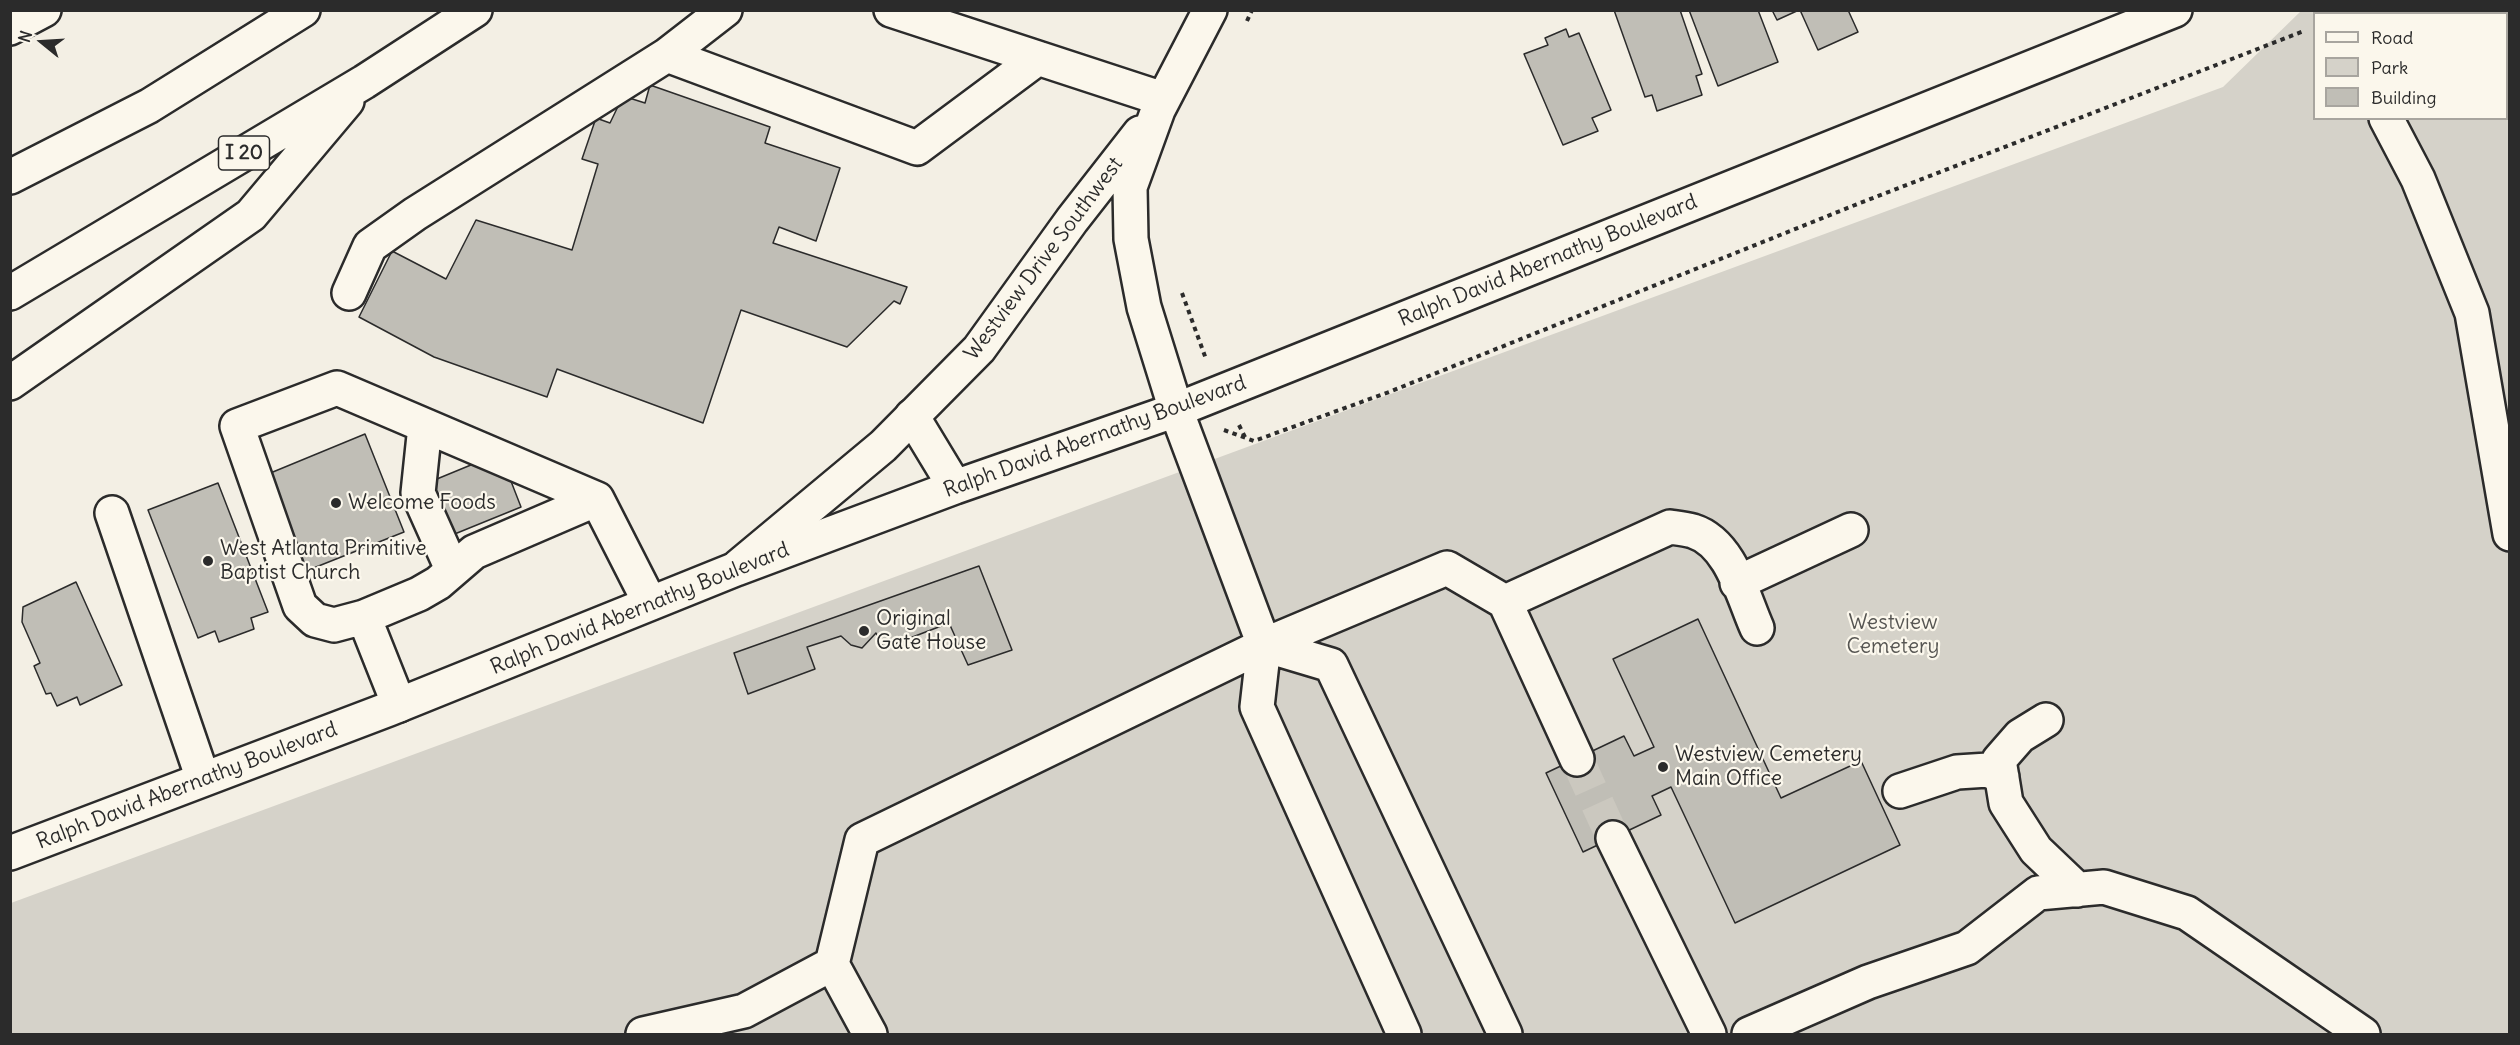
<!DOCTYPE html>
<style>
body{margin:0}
#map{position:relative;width:2520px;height:1045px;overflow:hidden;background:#f3efe4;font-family:Delius,sans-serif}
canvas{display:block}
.frame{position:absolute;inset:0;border:12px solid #2b2b2b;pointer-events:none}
.legend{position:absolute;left:2313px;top:12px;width:195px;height:108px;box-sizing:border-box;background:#fbf7ec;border:2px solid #a8a59f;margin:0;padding:8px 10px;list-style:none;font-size:18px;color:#2b2b2b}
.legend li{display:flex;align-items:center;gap:12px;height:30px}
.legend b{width:30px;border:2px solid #a8a59f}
.north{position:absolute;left:12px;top:12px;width:60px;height:60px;-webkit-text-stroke:4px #fbf7ec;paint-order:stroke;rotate:288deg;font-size:16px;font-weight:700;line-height:24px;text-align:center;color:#2b2b2b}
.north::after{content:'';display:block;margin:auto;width:21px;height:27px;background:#2b2b2b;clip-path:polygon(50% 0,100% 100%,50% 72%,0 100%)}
</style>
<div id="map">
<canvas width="2520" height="1045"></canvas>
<div class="frame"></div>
<ul class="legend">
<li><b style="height:8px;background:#fbf7ec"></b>Road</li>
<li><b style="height:16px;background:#d5d2c9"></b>Park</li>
<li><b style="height:16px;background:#c0beb6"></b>Building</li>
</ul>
<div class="north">N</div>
</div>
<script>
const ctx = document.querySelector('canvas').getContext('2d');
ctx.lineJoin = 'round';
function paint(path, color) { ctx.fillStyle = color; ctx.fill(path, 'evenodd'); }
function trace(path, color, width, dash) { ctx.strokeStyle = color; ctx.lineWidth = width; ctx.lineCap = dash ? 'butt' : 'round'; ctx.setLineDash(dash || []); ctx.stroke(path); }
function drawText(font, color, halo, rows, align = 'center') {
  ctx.font = font + ' Delius,sans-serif'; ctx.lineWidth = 4.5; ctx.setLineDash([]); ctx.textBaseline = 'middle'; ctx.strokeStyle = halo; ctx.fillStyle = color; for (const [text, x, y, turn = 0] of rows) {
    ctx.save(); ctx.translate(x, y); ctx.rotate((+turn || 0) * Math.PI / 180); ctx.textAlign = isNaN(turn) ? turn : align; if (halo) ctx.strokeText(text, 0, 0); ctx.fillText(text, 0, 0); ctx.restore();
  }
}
paint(new Path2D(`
 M 2301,11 L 2509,11 L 2509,1034 L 11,1034 L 11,903 L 2223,87 ZM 2314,14 L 2506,14 L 2506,118 L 2314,118 Z`), '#d5d2c9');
const building = new Path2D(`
 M 1614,10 L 1680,10 L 1702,74 L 1696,76 L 1702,95 L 1657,111 L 1652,95 L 1645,97 Z
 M 1689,10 L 1758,10 L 1778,62 L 1718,86 Z
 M 1772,10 L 1799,10 L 1777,20 Z
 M 1800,10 L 1848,10 L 1858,32 L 1818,50 Z
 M 1566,29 L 1569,37 L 1579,33 L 1611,110 L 1592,118 L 1598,131 L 1563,145 L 1524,54 L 1548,45 L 1545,38 Z
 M 650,85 L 770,127 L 765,143 L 840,168 L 816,241 L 779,227 L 773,243 L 907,287 L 900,304 L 894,301 L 847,347 L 741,310 L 703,423 L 557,369 L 547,397 L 434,357 L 359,317 L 392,251 L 446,279 L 476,220 L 572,250 L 598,164 L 582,159 L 596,118 L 610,123 L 623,96 L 645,103 Z
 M 365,434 L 404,532 L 306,571 L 268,474 Z
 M 500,453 L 521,507 L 435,542 L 415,488 Z
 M 218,483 L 268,612 L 251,618 L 254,629 L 219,642 L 215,631 L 198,638 L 148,510 Z
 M 979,566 L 1012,650 L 968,665 L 949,623 L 884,648 L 876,633 L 862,648 L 851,645 L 841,636 L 807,647 L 815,669 L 748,694 L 734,653 Z
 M 76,582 L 122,685 L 80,705 L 77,697 L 57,706 L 51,693 L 46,694 L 34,666 L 40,663 L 22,622 L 23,607 Z
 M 1698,619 L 1781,798 L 1861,761 L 1900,845 L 1735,923 L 1671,787 L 1652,796 L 1661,815 L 1583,852 L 1546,773 L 1624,736 L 1634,756 L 1654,747 L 1613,659 Z`);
paint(building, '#c0beb6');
trace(building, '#2b2b2b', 1.5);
trace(new Path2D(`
 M 1577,759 L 1613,838`), '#cbc8bf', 33, [33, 16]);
const minor = new Path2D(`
 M 891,10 L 1163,99
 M 1210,10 L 1158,110 L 1130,187 L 1131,239 L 1144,307 L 1176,410 L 1264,645
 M 2335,10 L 2336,14
 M 10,28 L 44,10
 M 667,55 L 725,10
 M 2386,118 L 2418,179 L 2472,313 L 2510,534
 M 349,293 L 370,246 L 415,214 L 667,55 L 917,148 L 1038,58
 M 425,426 L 418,493 L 452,569
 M 597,499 L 474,552 L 438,583 L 419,594 L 364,617 L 334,625 L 315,620 L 300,606 L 237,426 L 337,388 L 597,499 L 650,603
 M 112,513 L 203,779
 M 739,566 L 883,446 L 979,349 L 1072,220 L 1140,133
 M 1737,583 L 1851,530
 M 1505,602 L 1670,527 C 1677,528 1686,529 1693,531 C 1731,543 1743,597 1757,628
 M 364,617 L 399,705
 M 2046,720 L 2020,736 L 1999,760 L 2006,803 L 2036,850 L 2078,890
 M 1900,791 L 1957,772 L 1988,770 L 2002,777
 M 1613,838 L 1709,1034
 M 643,1034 L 744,1011 L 832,964
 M 870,1034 L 832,964 L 862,840 L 1264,645 L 1447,568 L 1505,602 L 1577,759
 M 1404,1034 L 1257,707 L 1264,645 L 1331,665 L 1505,1034
 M 1749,1034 L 1868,982 L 1967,948 L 2038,893 L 2104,887 L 2187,913 L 2363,1034`);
const major = new Path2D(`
 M 912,416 L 955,487
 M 10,853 L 389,709 L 736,569 L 955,487 L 1176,410 L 2175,10`);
const highway = new Path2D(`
 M 10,177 L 149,106 L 303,10
 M 10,293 L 364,82 L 475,10
 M 10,383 L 251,215 L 347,101`);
trace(minor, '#2b2b2b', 38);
trace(major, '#2b2b2b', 38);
trace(highway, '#2b2b2b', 38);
trace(new Path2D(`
 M 1247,21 L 1252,10
 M 1182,293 L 1206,359
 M 1239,425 L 1246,439
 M 1224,430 L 1254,441 L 1389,392 L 1860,203 L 2304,31`), '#2b2b2b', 4, [4.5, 4.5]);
trace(minor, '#fbf7ec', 33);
trace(major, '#fbf7ec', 33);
trace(highway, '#fbf7ec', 33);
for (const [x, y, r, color] of [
 [336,503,6,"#2b2b2b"],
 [208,561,6,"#2b2b2b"],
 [864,631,6,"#2b2b2b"],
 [1663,767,6,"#2b2b2b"]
]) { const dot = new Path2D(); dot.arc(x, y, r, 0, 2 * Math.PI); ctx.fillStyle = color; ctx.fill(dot); trace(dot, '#fbf7ec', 2); }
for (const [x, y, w] of [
 [244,153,51]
]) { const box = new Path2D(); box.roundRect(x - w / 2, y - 17, w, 34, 4.5); ctx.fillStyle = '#fbf7ec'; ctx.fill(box); trace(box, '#2b2b2b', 1.5); }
drawText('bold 20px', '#2b2b2b', null, [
 ["I 20",244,153]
]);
drawText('21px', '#2b2b2b', '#fbf7ec', [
 ["Westview Drive Southwest",1044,259,-53],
 ["Ralph David Abernathy Boulevard",1548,261,-22],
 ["Ralph David Abernathy Boulevard",1095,437,-20],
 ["Ralph David Abernathy Boulevard",640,609,-22],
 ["Ralph David Abernathy Boulevard",187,786,-21]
]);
drawText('21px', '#2b2b2b', '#fbf7ec', [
 ["Welcome Foods",348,503],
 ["West Atlanta Primitive",220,549],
 ["Baptist Church",220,573],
 ["Original",876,619],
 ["Gate House",876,643],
 ["Westview Cemetery",1675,755],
 ["Main Office",1675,779]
], 'left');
drawText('21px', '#565552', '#fbf7ec', [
 ["Westview",1893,623],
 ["Cemetery",1893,647]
]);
</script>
